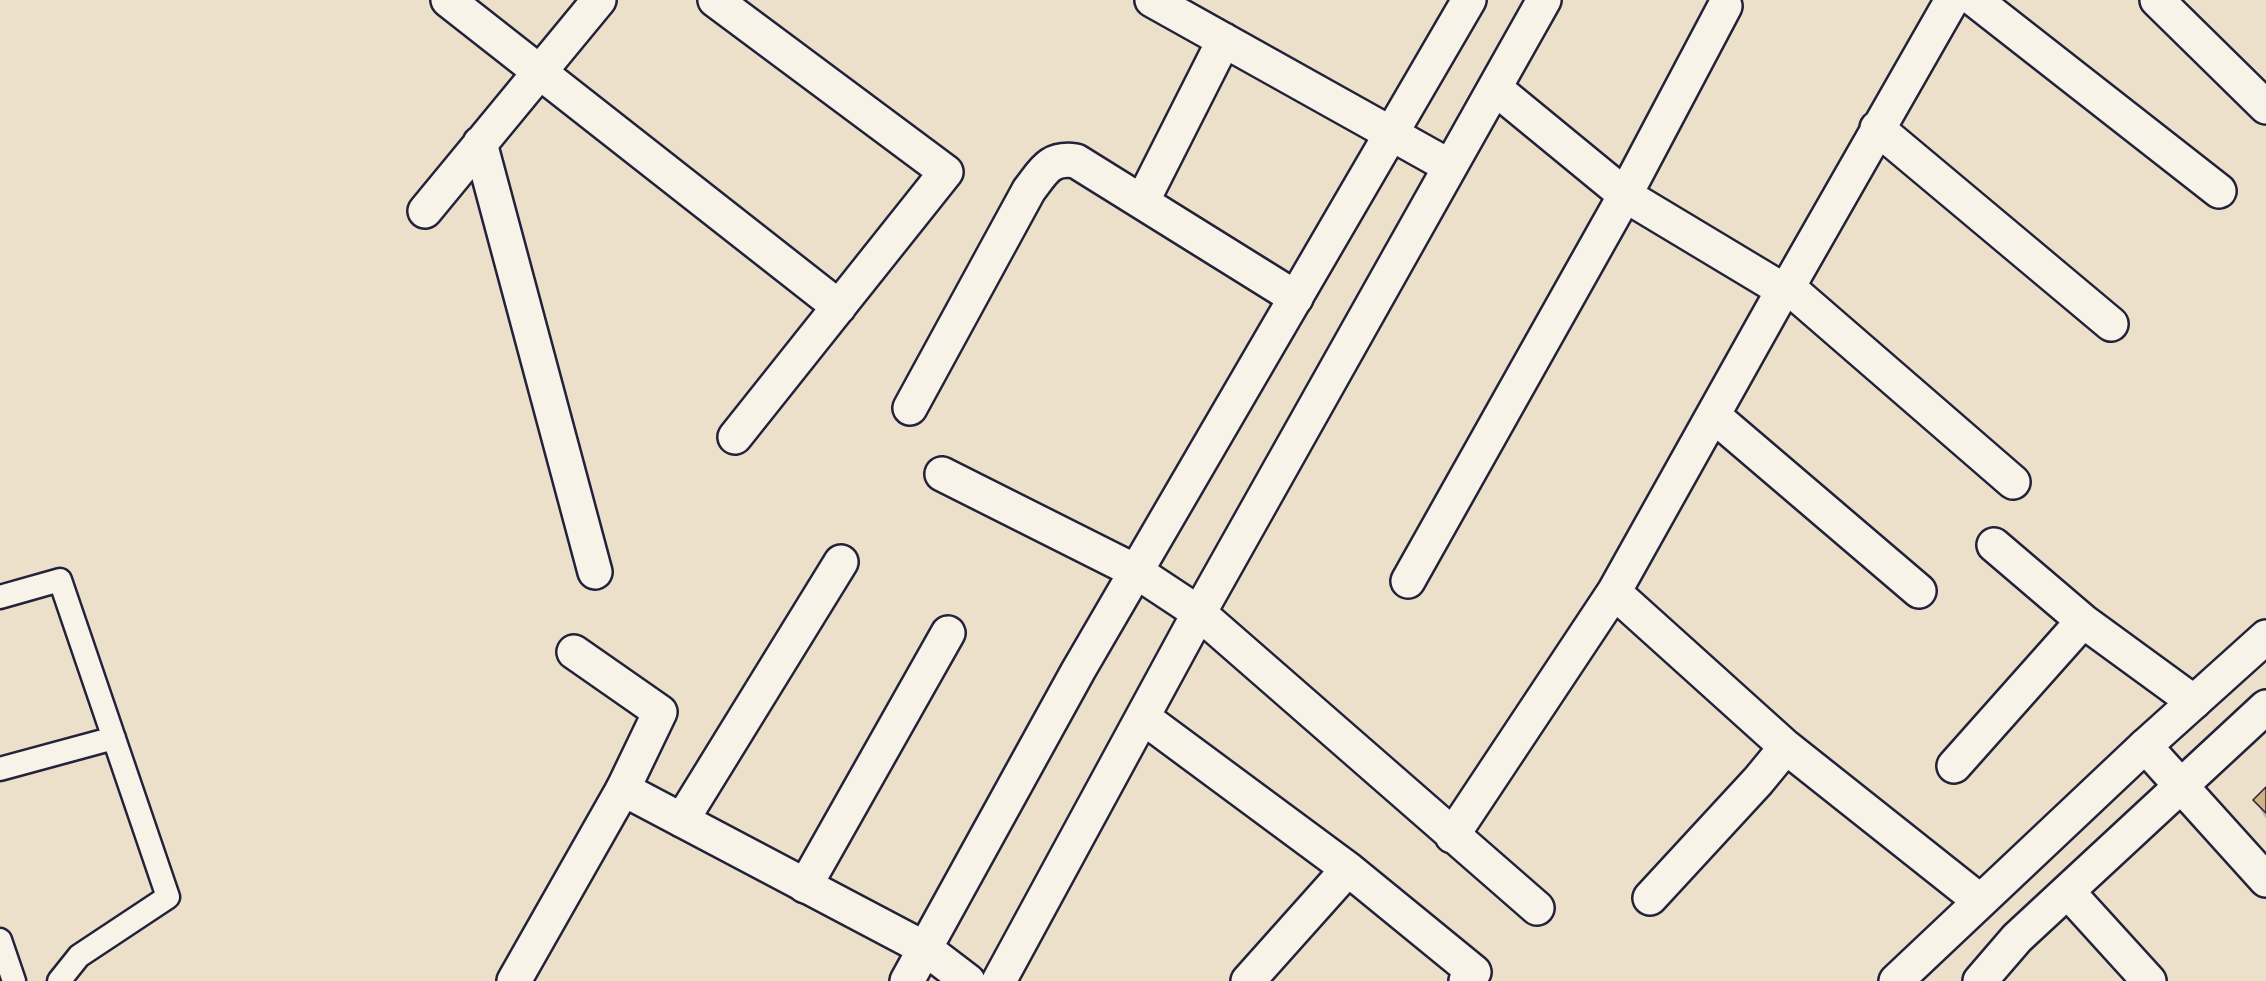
<!DOCTYPE html>
<style>
body{margin:0}
canvas{display:block;background:#ece0ca}
</style>
<canvas width="2266" height="981"></canvas>
<script>
const ctx = document.querySelector('canvas').getContext('2d');
ctx.lineJoin = 'round';
function paint(path, color) { ctx.fillStyle = color; ctx.fill(path, 'evenodd'); }
function trace(path, color, width, dash) { ctx.strokeStyle = color; ctx.lineWidth = width; ctx.lineCap = dash ? 'butt' : 'round'; ctx.setLineDash(dash || []); ctx.stroke(path); }
paint(new Path2D(`
 M 2266,789 L 2266,819 L 2255,800 Z`), '#0003');
const building = new Path2D(`
 M 2266,787 L 2266,813 L 2253,800 Z`);
paint(building, '#d1b285');
trace(building, '#22223b', 1.5);
const service = new Path2D(`
 M 0,597 L 60,580 L 168,897 L 79,956 L 59,981
 M 0,769 L 114,738
 M 0,940 L 14,981`);
const minor = new Path2D(`
 M 448,0 L 839,307
 M 715,0 L 946,172 L 735,437
 M 1152,0 L 1449,166
 M 1952,0 L 1788,287 L 1783,290 L 1614,592 L 1786,747 L 1980,901
 M 1975,0 L 2219,191
 M 2157,0 L 2266,107
 M 1496,89 L 1625,195 L 1783,290
 M 1877,128 L 2111,324
 M 480,143 L 595,572
 M 1142,202 L 1224,40
 M 425,211 L 599,0
 M 1788,287 L 2013,482
 M 910,408 L 1029,190 C 1044,171 1049,157 1076,161 L 1296,298
 M 1714,416 L 1919,591
 M 942,474 L 1137,572 L 1199,613 L 1537,908
 M 1994,545 L 2083,621 L 2194,702
 M 1408,581 L 1625,195 L 1725,6
 M 574,652 L 660,712 L 623,789
 M 1144,718 L 1348,869 L 1474,972 L 1466,981
 M 2145,746 L 2266,880
 M 1954,766 L 2083,621
 M 682,820 L 841,562
 M 1452,836 L 1614,592
 M 805,886 L 948,633
 M 2068,892 L 2149,981
 M 1650,898 L 1758,781 L 1786,747
 M 1248,981 L 1348,869`);
const tertiary = new Path2D(`
 M 514,981 L 623,789 L 926,949 L 968,981
 M 907,981 L 1078,671 L 1469,0
 M 999,981 L 1199,613 L 1544,0
 M 1896,981 L 2145,746 L 2266,637
 M 1980,981 L 2017,938 L 2266,707`);
trace(service, '#22223b', 27);
trace(minor, '#22223b', 38);
trace(tertiary, '#22223b', 38);
trace(service, '#f7f3e8', 22);
trace(minor, '#f7f3e8', 33);
trace(tertiary, '#f7f3e8', 33);
</script>
